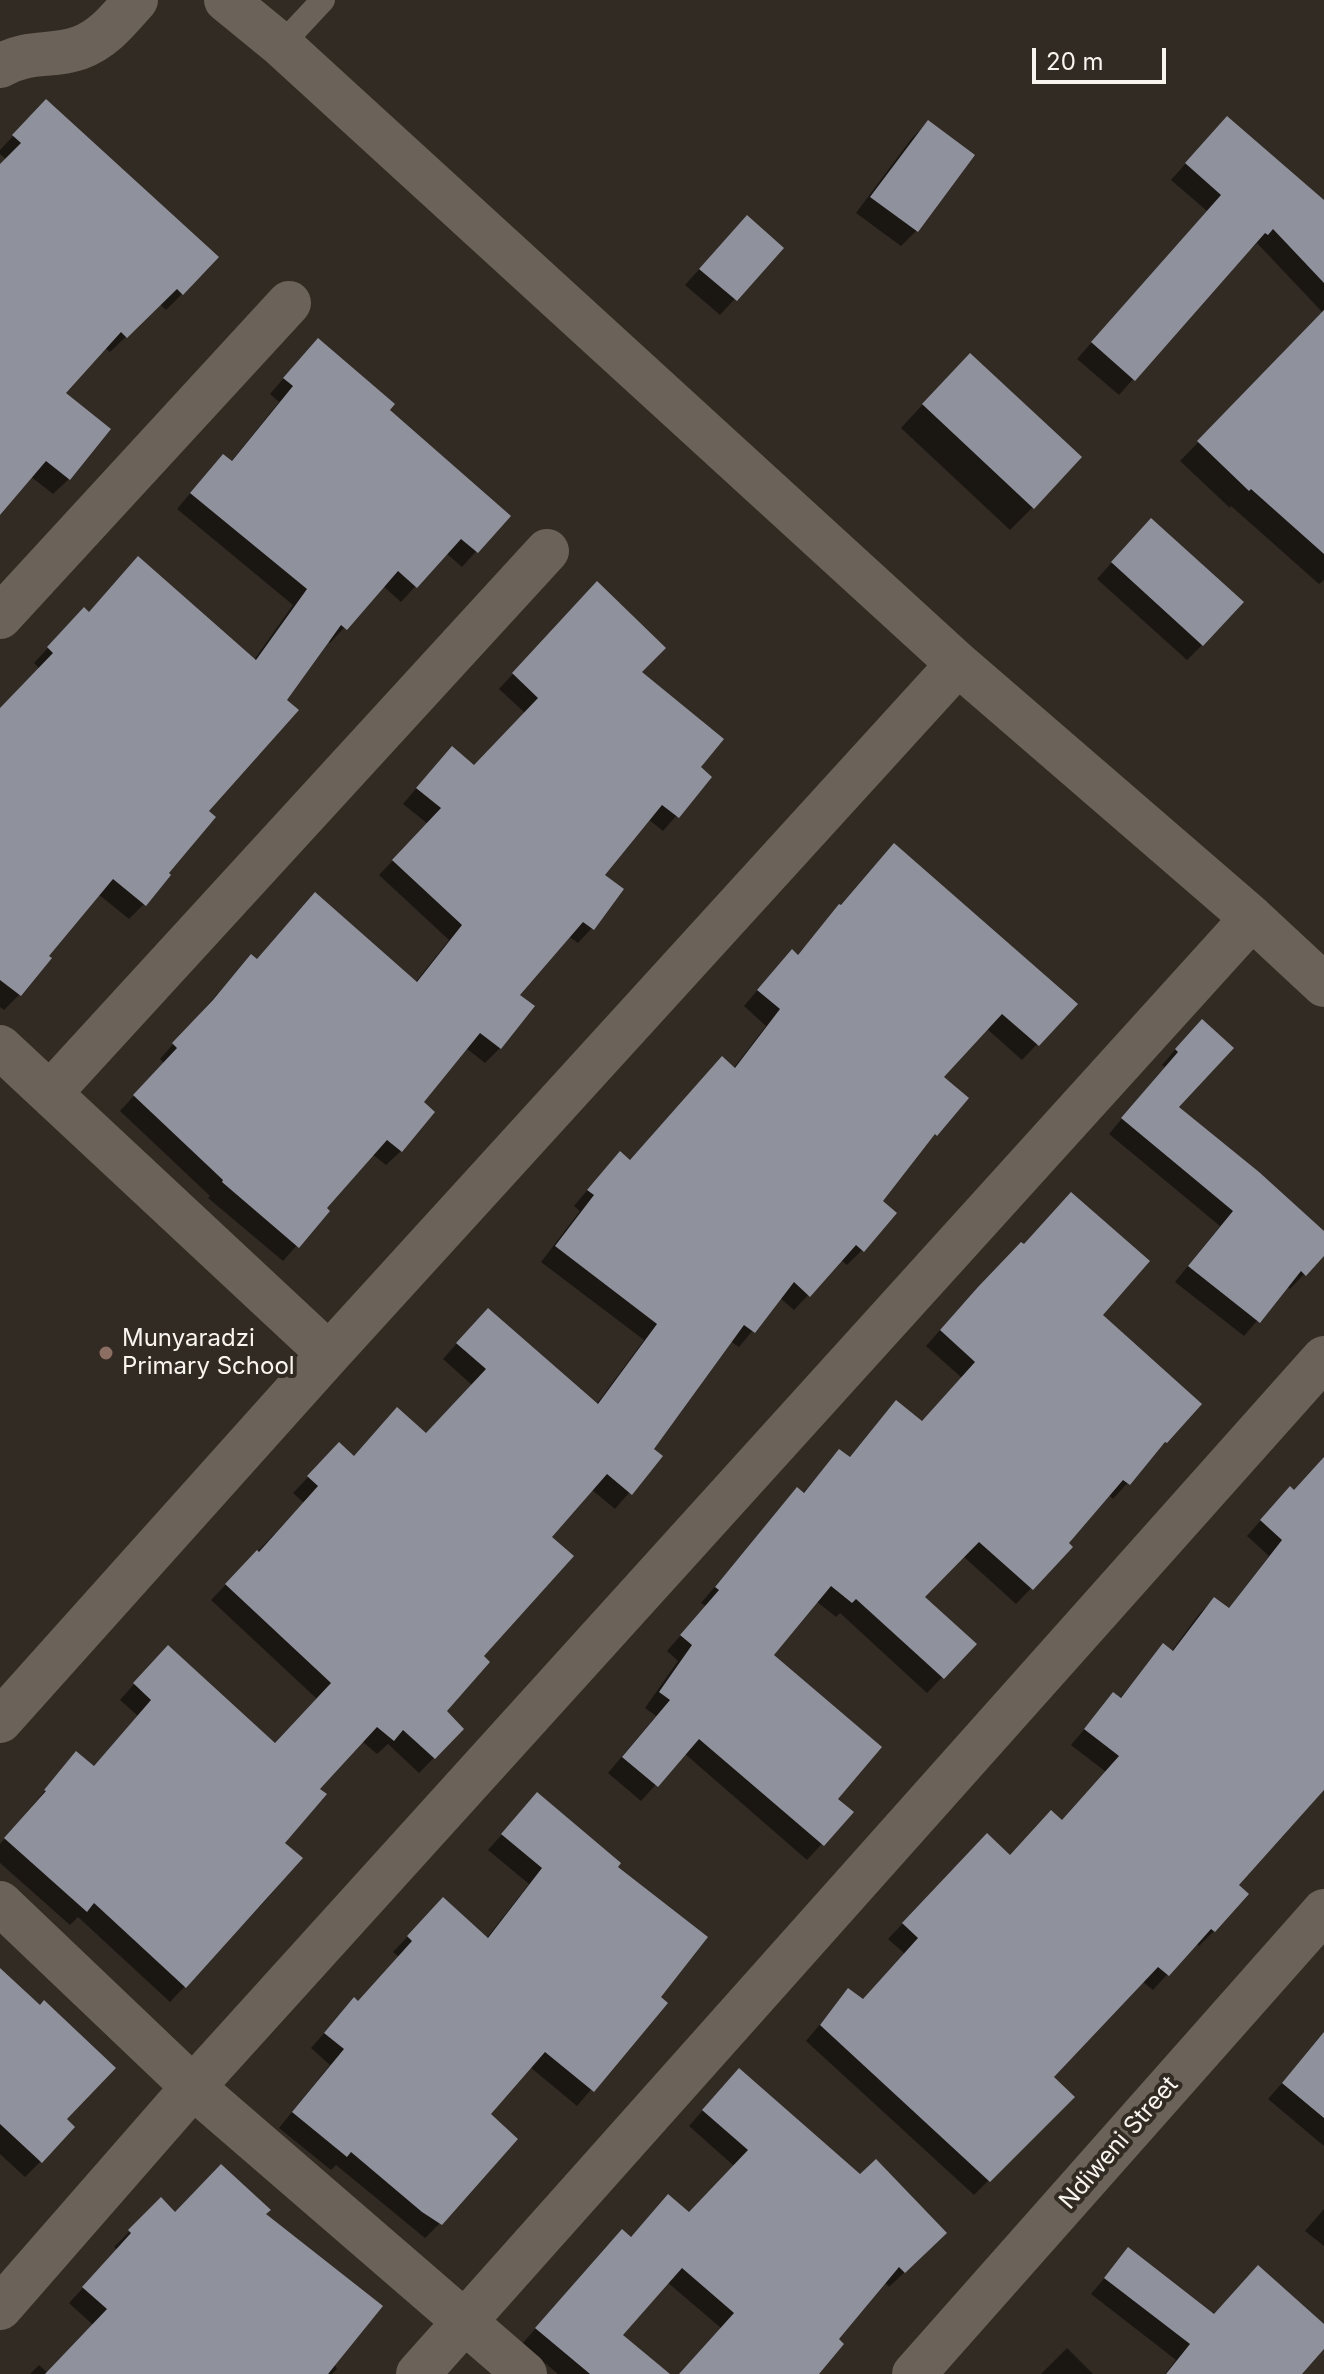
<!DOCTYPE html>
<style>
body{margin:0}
#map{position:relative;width:1324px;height:2374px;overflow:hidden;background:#322b23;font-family:Inter,sans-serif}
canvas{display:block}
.scale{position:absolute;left:1032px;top:48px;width:134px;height:36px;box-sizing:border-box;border:4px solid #f8f4ee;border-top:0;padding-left:10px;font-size:24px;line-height:28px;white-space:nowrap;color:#f8f4ee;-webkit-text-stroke:6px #322b23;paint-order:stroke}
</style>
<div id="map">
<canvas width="1324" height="2374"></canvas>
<div class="scale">20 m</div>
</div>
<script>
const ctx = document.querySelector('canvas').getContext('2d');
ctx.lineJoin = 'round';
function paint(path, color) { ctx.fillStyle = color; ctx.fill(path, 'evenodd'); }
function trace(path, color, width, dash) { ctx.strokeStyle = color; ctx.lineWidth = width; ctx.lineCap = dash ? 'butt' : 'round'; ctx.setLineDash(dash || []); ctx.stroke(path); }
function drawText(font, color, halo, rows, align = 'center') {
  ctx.font = font + ' Inter,sans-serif'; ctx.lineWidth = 8; ctx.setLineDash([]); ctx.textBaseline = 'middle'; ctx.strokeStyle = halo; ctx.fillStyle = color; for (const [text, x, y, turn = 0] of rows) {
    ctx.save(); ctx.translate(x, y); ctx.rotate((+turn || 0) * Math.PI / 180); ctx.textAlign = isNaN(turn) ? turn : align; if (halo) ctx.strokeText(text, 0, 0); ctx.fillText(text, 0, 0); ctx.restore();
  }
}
paint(new Path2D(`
 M 30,118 L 182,294 L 166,310 L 160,304 L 110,352 L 105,348 L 63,393 L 69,479 L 53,494 L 30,476 L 0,167 L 7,160 L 0,154 L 0,150 Z
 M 928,122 L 916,231 L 901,246 L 856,213 L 912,138 Z
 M 1212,134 L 1324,225 L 1324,314 L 1257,243 L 1251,249 L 1249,248 L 1119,395 L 1077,359 L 1207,211 L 1171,180 Z
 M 732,233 L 781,248 L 720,315 L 685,285 Z
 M 1306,332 L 1324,350 L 1324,580 L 1319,584 L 1231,506 L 1230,508 L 1180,461 Z
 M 303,356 L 387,411 L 508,516 L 462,567 L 446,553 L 401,602 L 383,586 L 330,643 L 328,641 L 206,811 L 144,904 L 129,919 L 98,894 L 47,956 L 49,958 L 19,995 L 4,1010 L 0,1007 L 0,708 L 40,669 L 34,663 L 69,625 L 88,614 L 254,660 L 293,605 L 177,509 L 208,472 L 230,463 L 279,402 L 270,394 Z
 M 947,378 L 1033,507 L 1010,530 L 901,428 Z
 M 1135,536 L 1202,645 L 1187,660 L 1097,579 Z
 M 583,598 L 639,672 L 698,768 L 710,777 L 663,831 L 648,819 L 602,876 L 592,928 L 578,943 L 568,936 L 517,995 L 532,1007 L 500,1048 L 485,1063 L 466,1048 L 421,1103 L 433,1112 L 401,1151 L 386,1165 L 372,1154 L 324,1208 L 327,1211 L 283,1261 L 208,1198 L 210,1196 L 120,1111 L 164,1063 L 160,1059 L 251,956 L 256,960 L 415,983 L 449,940 L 379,875 L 428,824 L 403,804 L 437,764 L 474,767 L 525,713 L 499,689 Z
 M 840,907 L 1075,1004 L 1022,1060 L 986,1028 L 941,1077 L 935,1134 L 880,1201 L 862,1250 L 847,1265 L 841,1260 L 794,1310 L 780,1298 L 739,1347 L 730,1341 L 652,1450 L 660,1457 L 615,1509 L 591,1489 L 549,1537 L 481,1656 L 444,1712 L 462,1729 L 419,1773 L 388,1744 L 377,1754 L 362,1741 L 317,1789 L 282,1843 L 300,1859 L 267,1899 L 170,2002 L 78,1917 L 70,1925 L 0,1863 L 0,1844 L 76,1754 L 93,1768 L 138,1716 L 120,1700 L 153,1663 L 274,1746 L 317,1699 L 211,1600 L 304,1503 L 293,1493 L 324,1460 L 353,1458 L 382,1425 L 426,1435 L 472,1385 L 443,1359 L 473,1325 L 596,1405 L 644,1340 L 541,1262 L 580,1211 L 574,1206 L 605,1169 L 620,1154 L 629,1161 L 733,1069 L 766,1026 L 744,1006 L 777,967 L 797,956 Z
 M 1187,1036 L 1177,1108 L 1324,1233 L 1324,1253 L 1290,1289 L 1287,1286 L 1244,1336 L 1175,1282 L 1220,1226 L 1109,1134 L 1165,1067 L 1162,1065 Z
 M 963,1304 L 1100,1315 L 1199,1404 L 1113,1499 L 1108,1494 L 1066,1543 L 1070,1547 L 1016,1604 L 963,1556 L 922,1597 L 974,1644 L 927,1693 L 840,1613 L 836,1617 L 816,1601 L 771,1655 L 835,1799 L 851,1812 L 807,1860 L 684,1753 L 641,1801 L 608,1773 L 656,1716 L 645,1708 L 678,1661 L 667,1651 L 706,1606 L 701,1603 L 797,1490 L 802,1494 L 840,1451 L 849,1458 L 896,1403 L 922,1423 L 962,1378 L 926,1346 Z
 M 1324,1458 L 1324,1786 L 1236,1885 L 1214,1931 L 1199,1946 L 1196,1943 L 1153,1990 L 1142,1981 L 1051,2077 L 1072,2097 L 974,2195 L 806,2041 L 849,1990 L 862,2001 L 905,1954 L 888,1939 L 972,1850 L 1009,1858 L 1061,1822 L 1106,1772 L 1071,1745 L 1113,1695 L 1119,1699 L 1164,1646 L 1171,1652 L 1199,1614 L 1214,1599 L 1228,1609 L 1269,1556 L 1247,1536 L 1275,1504 L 1293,1492 Z
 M 537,1795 L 615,1867 L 658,1998 L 665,2003 L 577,2106 L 530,2067 L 488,2115 L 440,2223 L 425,2238 L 336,2165 L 331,2170 L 279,2128 L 330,2065 L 311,2048 L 340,2015 L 358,2003 L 399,1957 L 393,1952 L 428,1915 L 486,1939 L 529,1884 L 488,1850 Z
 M 0,1971 L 64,2119 L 41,2161 L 25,2177 L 0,2154 Z
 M 1313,2048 L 1324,2057 L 1324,2146 L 1268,2099 Z
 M 725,2085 L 930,2248 L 889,2287 L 884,2281 L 836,2339 L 817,2374 L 680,2374 L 721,2328 L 667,2282 L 620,2335 L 634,2374 L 558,2374 L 522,2344 L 607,2246 L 688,2214 L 734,2166 L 689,2126 Z
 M 161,2200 L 175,2214 L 263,2214 L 337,2369 L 332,2374 L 30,2374 L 39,2365 L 48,2373 L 93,2325 L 69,2303 L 118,2250 L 114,2247 Z
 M 1324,2209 L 1324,2246 L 1305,2231 Z
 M 1129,2249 L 1214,2316 L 1324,2327 L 1324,2346 L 1299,2374 L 1165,2374 L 1176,2360 L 1091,2294 Z
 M 1067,2348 L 1093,2374 L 1041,2374 Z`), '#0007');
paint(new Path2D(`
 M 46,99 L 219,257 L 183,295 L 177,289 L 127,338 L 121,332 L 66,393 L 111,429 L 70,480 L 46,461 L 0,515 L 0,164 L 21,143 L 12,135 Z
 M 1227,116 L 1324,200 L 1324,283 L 1273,229 L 1268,235 L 1265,233 L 1135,381 L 1091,342 L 1221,195 L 1185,163 Z
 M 928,120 L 975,155 L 918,232 L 870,197 Z
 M 747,215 L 784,248 L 737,301 L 699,269 Z
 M 1324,310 L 1324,554 L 1251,489 L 1249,491 L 1197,441 Z
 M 318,338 L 395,404 L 390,410 L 511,516 L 478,553 L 461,539 L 417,588 L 398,571 L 347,630 L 341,625 L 287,700 L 299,710 L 209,811 L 216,817 L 169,873 L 171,875 L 146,906 L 113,879 L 49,956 L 52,958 L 21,996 L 0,980 L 0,708 L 53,653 L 47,647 L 84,607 L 89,612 L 138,556 L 256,660 L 307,589 L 190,493 L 223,454 L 232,461 L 293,386 L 283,378 Z
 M 970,353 L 1082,457 L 1034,509 L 922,404 Z
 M 1151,518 L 1244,602 L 1203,646 L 1111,562 Z
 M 597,581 L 666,648 L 642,672 L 724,739 L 701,767 L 712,777 L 679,818 L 662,805 L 605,875 L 624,889 L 594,930 L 583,922 L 520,995 L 535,1006 L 501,1049 L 480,1033 L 424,1102 L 435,1112 L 402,1152 L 387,1140 L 327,1208 L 330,1211 L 299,1248 L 222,1182 L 223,1180 L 133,1095 L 177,1048 L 172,1043 L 213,1000 L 251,954 L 257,959 L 315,892 L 417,982 L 462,925 L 392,860 L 441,808 L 416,788 L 452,746 L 474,765 L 538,698 L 512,673 Z
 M 894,843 L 1078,1004 L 1039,1046 L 1002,1014 L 944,1077 L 969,1098 L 937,1136 L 935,1134 L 883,1201 L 897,1213 L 864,1252 L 856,1245 L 810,1297 L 794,1282 L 755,1333 L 744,1325 L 654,1449 L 663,1456 L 632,1495 L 607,1474 L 552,1537 L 574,1556 L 484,1656 L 490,1662 L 447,1711 L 464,1729 L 435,1759 L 403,1730 L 394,1741 L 377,1727 L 320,1789 L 327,1794 L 285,1843 L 303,1858 L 186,1988 L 94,1903 L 87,1912 L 4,1838 L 46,1791 L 44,1790 L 76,1751 L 94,1766 L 151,1700 L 133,1683 L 168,1645 L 275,1743 L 331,1683 L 225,1584 L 257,1550 L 259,1552 L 318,1486 L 307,1476 L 339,1442 L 354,1456 L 397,1407 L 426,1433 L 486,1369 L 456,1343 L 488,1308 L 598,1404 L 657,1324 L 555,1246 L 594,1195 L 587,1190 L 620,1151 L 630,1160 L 722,1056 L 735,1068 L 780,1009 L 757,990 L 792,949 L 798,955 L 839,904 L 841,905 Z
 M 1202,1019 L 1234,1048 L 1179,1107 L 1259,1172 L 1324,1231 L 1324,1256 L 1306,1276 L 1301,1271 L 1260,1323 L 1188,1266 L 1233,1211 L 1121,1118 L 1178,1052 L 1175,1049 Z
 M 1071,1192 L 1150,1261 L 1103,1315 L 1202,1404 L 1167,1443 L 1165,1442 L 1130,1485 L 1123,1480 L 1069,1543 L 1073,1547 L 1033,1590 L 979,1542 L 925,1597 L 977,1644 L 944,1679 L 856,1599 L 852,1603 L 831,1586 L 774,1655 L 882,1747 L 838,1799 L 854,1812 L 824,1846 L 699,1739 L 658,1787 L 622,1757 L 670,1700 L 659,1692 L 692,1645 L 680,1635 L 719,1590 L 715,1587 L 797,1487 L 804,1493 L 839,1449 L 850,1457 L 896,1400 L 922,1421 L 975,1362 L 940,1330 L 978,1287 L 1021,1242 L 1024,1244 Z
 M 1324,1457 L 1324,1790 L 1239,1885 L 1249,1894 L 1215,1932 L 1211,1929 L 1169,1976 L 1158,1967 L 1054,2077 L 1075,2097 L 990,2182 L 820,2025 L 848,1988 L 863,1999 L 918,1938 L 902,1923 L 987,1833 L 1010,1855 L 1051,1810 L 1062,1820 L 1119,1756 L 1084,1729 L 1113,1692 L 1121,1698 L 1163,1643 L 1173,1651 L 1214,1597 L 1229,1608 L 1282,1540 L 1260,1520 L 1290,1486 L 1294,1490 Z
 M 537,1792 L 621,1863 L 618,1867 L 708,1937 L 661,1997 L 668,2003 L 594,2092 L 545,2052 L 491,2114 L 518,2139 L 442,2225 L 422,2212 L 351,2152 L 347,2157 L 292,2112 L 344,2049 L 324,2033 L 354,1997 L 358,2001 L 412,1941 L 407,1936 L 443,1897 L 488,1938 L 542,1868 L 501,1834 Z
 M 0,1968 L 40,2005 L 44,2000 L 116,2068 L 67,2119 L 75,2127 L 42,2163 L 0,2124 Z
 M 1324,2032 L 1324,2118 L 1282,2083 Z
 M 739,2068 L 860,2174 L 876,2159 L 947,2233 L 905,2273 L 899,2267 L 839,2339 L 844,2344 L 819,2374 L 679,2374 L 734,2313 L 682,2268 L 623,2335 L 670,2374 L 590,2374 L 535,2328 L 622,2229 L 631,2237 L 668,2194 L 689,2212 L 748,2150 L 702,2110 Z
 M 221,2164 L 271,2210 L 266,2214 L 383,2306 L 328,2374 L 45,2374 L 107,2309 L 82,2287 L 131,2233 L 128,2230 L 161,2197 L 175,2212 Z
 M 1128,2247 L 1214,2314 L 1258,2265 L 1324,2324 L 1324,2349 L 1302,2374 L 1166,2374 L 1190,2344 L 1104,2278 Z`), '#8f919d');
trace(new Path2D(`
 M 281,45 L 323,0`), '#6b6359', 24);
trace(new Path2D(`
 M 226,0 L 281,45 L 958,664 L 1252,918 L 1324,985
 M 0,66 C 30,49 51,58 79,48 C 104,39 119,19 136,0
 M 0,617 L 289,303
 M 0,1047 L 329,1354
 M 51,1092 L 547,551
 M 0,1721 L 329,1354 L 958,664
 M 0,1903 L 193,2087 L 525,2374
 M 0,2308 L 193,2087 L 1252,918
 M 418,2374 L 1324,1358
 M 914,2374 L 1324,1911`), '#6b6359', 44);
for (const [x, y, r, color] of [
 [106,1353,8,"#8d6e63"]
]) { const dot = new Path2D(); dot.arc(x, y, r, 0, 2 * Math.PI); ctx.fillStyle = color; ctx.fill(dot); trace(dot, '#322b23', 3); }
drawText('24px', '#f8f4ee', '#322b23', [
 ["Munyaradzi",122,1339],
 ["Primary School",122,1367]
], 'left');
drawText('24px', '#f8f4ee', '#322b23', [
 ["Ndiweni Street",1119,2143,-49]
]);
</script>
